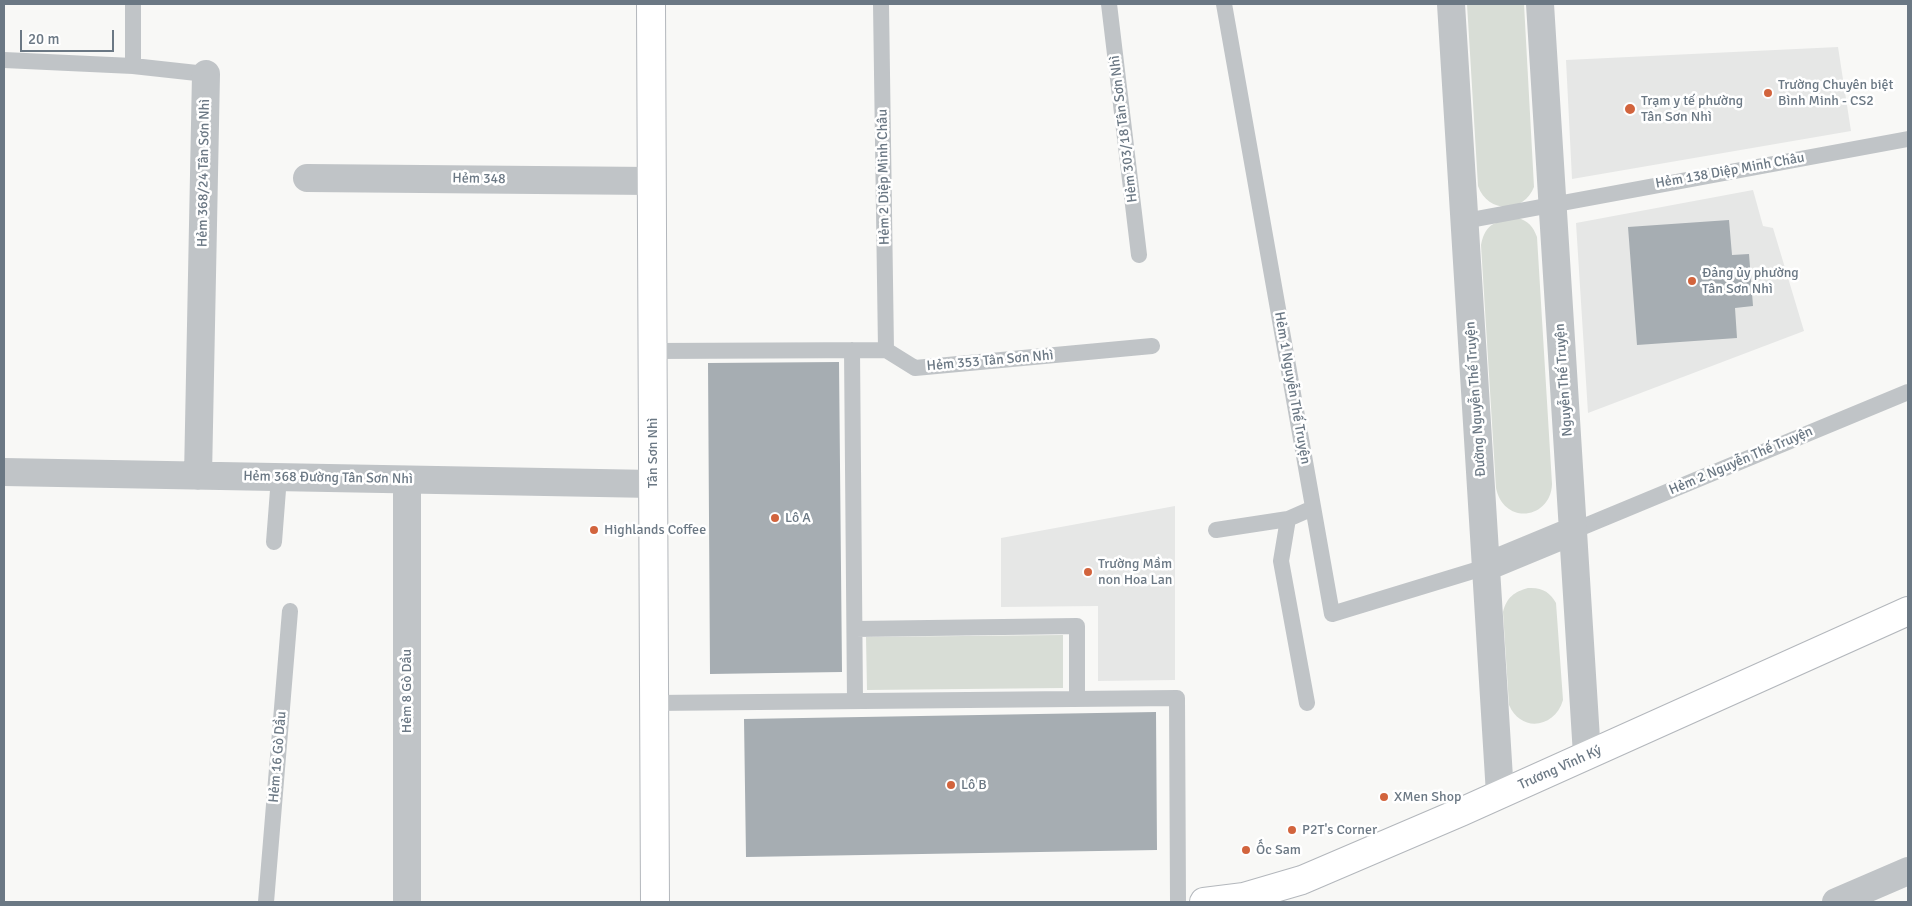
<!DOCTYPE html>
<meta charset="utf-8">
<style>
body{margin:0}
#map{position:relative;width:1912px;height:906px;overflow:hidden;background:#f8f8f6;font-family:Signika,sans-serif}
canvas{display:block}
.frame{position:absolute;inset:0;border:5px solid #6b7884;pointer-events:none}
.scale{position:absolute;left:20px;top:30px;width:94px;height:22px;box-sizing:border-box;border:2px solid #6b7884;border-top:0;padding-left:6px;font-size:15px;line-height:18px;white-space:nowrap;color:#6b7884;-webkit-text-stroke:4px #fff;paint-order:stroke}
</style>
<div id="map">
<canvas width="1912" height="906"></canvas>
<div class="frame"></div>
<div class="scale">20 m</div>
</div>
<script>
const ctx = document.querySelector('canvas').getContext('2d');
ctx.lineJoin = 'round';
function paint(path, color) { ctx.fillStyle = color; ctx.fill(path, 'evenodd'); }
function trace(path, color, width, dash) { ctx.strokeStyle = color; ctx.lineWidth = width; ctx.lineCap = dash ? 'butt' : 'round'; ctx.setLineDash(dash || []); ctx.stroke(path); }
function drawText(font, color, halo, rows, align = 'center') {
  ctx.font = font + ' Signika,sans-serif'; ctx.lineWidth = 5; ctx.setLineDash([]); ctx.textBaseline = 'middle'; ctx.strokeStyle = halo; ctx.fillStyle = color; for (const [text, x, y, turn = 0] of rows) {
    ctx.save(); ctx.translate(x, y); ctx.rotate((+turn || 0) * Math.PI / 180); ctx.textAlign = isNaN(turn) ? turn : align; if (halo) ctx.strokeText(text, 0, 0); ctx.fillText(text, 0, 0); ctx.restore();
  }
}
paint(new Path2D(`
 M 1838,47 L 1851,131 L 1572,179 L 1566,60 Z
 M 1753,190 L 1763,226 L 1773,228 L 1804,331 L 1588,413 L 1576,223 Z
 M 1175,506 L 1175,680 L 1098,681 L 1098,606 L 1001,607 L 1001,538 Z`), '#e6e7e6');
paint(new Path2D(`
 M 1467,4 L 1524,4 L 1534,187 C 1524,213 1488,214 1478,186 Z
 M 1518,218 C 1528,221 1533,226 1537,237 L 1552,484 C 1551,519 1504,526 1496,488 L 1481,245 C 1486,221 1497,222 1518,218 Z
 M 1528,588 C 1542,587 1550,592 1556,603 L 1563,700 C 1555,728 1521,733 1509,705 L 1503,612 C 1507,597 1514,592 1528,588 Z
 M 1063,635 L 1063,688 L 867,690 L 866,637 Z`), '#d8ddd6');
paint(new Path2D(`
 M 1729,220 L 1732,255 L 1749,254 L 1753,306 L 1735,308 L 1737,338 L 1637,345 L 1628,227 Z
 M 839,362 L 842,672 L 710,674 L 708,363 Z
 M 1156,712 L 1157,850 L 746,857 L 744,719 Z`), '#a6adb2');
const secondary = new Path2D(`
 M 651,4 L 655,902
 M 1204,902 L 1244,897 L 1302,880 L 1461,812 L 1908,611`);
trace(secondary, '#b3b7bc', 30);
trace(new Path2D(`
 M 881,4 L 886,350
 M 1109,4 L 1139,255
 M 1224,4 L 1332,614 L 1486,567
 M 4,60 L 133,66 L 206,74
 M 133,66 L 133,4
 M 1465,221 L 1908,139
 M 852,350 L 855,701
 M 654,351 L 886,350 L 915,368 L 1152,346
 M 1216,530 L 1288,519
 M 1573,531 L 1908,392
 M 274,542 L 279,477
 M 855,629 L 1077,626 L 1077,699
 M 654,703 L 1177,698 L 1178,902
 M 1307,703 L 1281,561 L 1288,519 L 1313,508
 M 266,902 L 290,611`), '#c0c4c7', 16);
trace(new Path2D(`
 M 1451,4 L 1500,794
 M 1540,4 L 1587,755
 M 307,178 L 651,181
 M 4,472 L 653,484
 M 198,476 L 206,74
 M 407,480 L 407,902
 M 1486,567 L 1573,531
 M 1836,902 L 1908,871`), '#c0c4c7', 28);
trace(secondary, '#fff', 28);
for (const [x, y, r, color] of [
 [1768,93,5,"#d2643d"],
 [1630,109,6,"#d2643d"],
 [1692,281,5,"#d2643d"],
 [775,518,5,"#d2643d"],
 [594,530,5,"#d2643d"],
 [1088,572,5,"#d2643d"],
 [951,785,5,"#d2643d"],
 [1384,797,5,"#d2643d"],
 [1292,830,5,"#d2643d"],
 [1246,850,5,"#d2643d"]
]) { const dot = new Path2D(); dot.arc(x, y, r, 0, 2 * Math.PI); ctx.fillStyle = color; ctx.fill(dot); trace(dot, '#fff', 2); }
drawText('14px', '#6b7884', '#fff', [
 ["Trường Chuyên biệt",1778,85],
 ["Bình Minh - CS2",1778,101],
 ["Trạm y tế phường",1641,101],
 ["Tân Sơn Nhì",1641,117],
 ["Đảng ủy phường",1702,273],
 ["Tân Sơn Nhì",1702,289],
 ["Lô A",785,518],
 ["Highlands Coffee",604,530],
 ["Trường Mầm",1098,564],
 ["non Hoa Lan",1098,580],
 ["Lô B",961,785],
 ["XMen Shop",1394,797],
 ["P2T's Corner",1302,830],
 ["Ốc Sam",1256,850]
], 'left');
drawText('14px', '#6b7884', '#fff', [
 ["Hẻm 303/18 Tân Sơn Nhì",1124,129,-97],
 ["Hẻm 138 Diệp Minh Châu",1730,171,-10],
 ["Hẻm 368/24 Tân Sơn Nhì",204,173,-89],
 ["Hẻm 2 Diệp Minh Châu",884,177,-91],
 ["Hẻm 348",479,179,1],
 ["Hẻm 353 Tân Sơn Nhì",990,361,-5],
 ["Nguyễn Thế Truyện",1564,380,-94],
 ["Hẻm 1 Nguyễn Thế Truyện",1292,388,80],
 ["Đường Nguyễn Thế Truyện",1476,399,-94],
 ["Tân Sơn Nhì",653,453,-90],
 ["Hẻm 2 Nguyễn Thế Truyện",1741,461,-23],
 ["Hẻm 368 Đường Tân Sơn Nhì",328,478,1],
 ["Hẻm 8 Gò Dầu",407,691,-90],
 ["Hẻm 16 Gò Dầu",278,757,-85],
 ["Trương Vĩnh Ký",1560,768,-24]
]);
</script>
